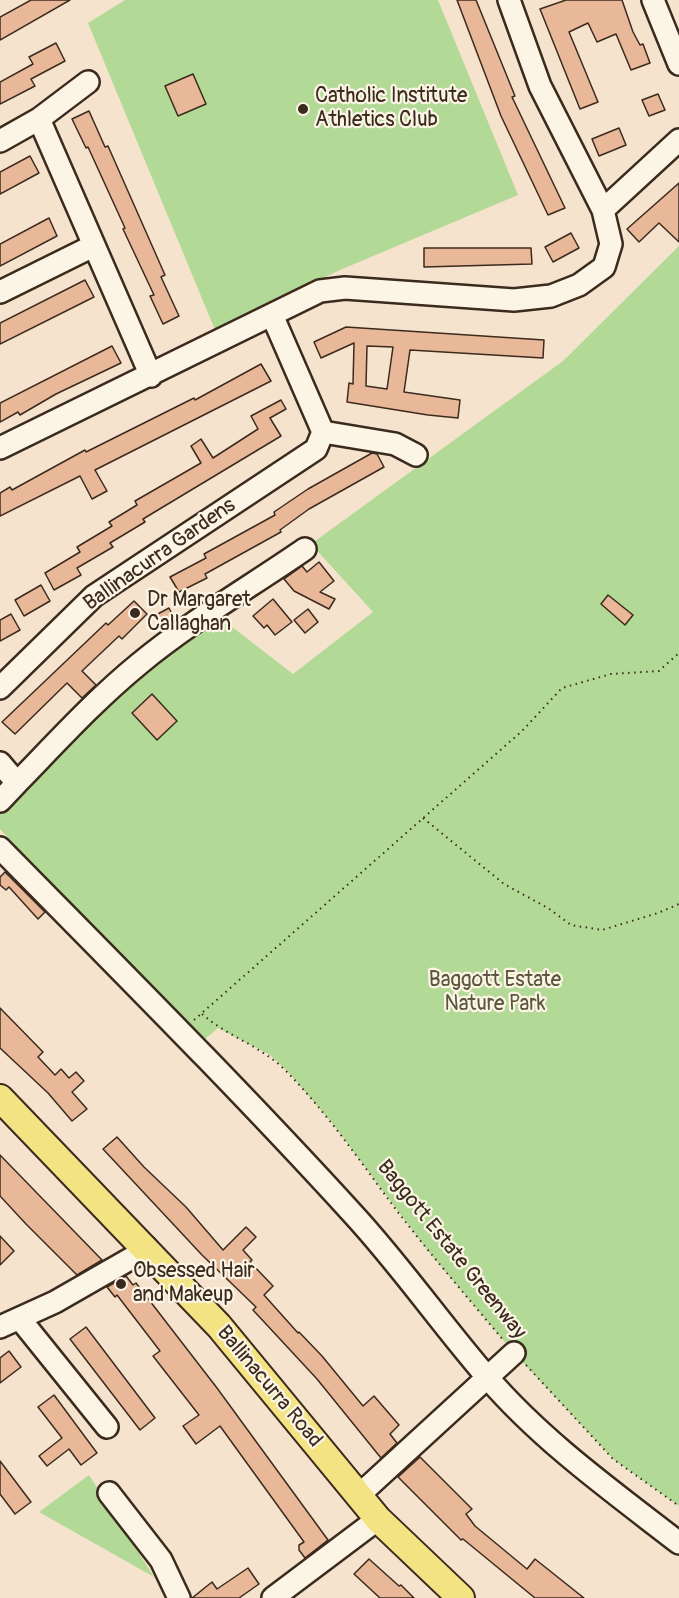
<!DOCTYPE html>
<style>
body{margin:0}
canvas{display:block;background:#f6e3ce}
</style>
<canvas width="679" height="1598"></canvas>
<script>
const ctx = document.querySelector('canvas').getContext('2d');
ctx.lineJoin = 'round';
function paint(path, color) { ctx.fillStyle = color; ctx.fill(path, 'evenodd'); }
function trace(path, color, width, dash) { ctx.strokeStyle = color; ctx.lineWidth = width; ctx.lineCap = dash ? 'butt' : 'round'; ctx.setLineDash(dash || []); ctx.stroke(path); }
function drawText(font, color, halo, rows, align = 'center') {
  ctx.font = font + ' Pangolin,sans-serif'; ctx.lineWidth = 4.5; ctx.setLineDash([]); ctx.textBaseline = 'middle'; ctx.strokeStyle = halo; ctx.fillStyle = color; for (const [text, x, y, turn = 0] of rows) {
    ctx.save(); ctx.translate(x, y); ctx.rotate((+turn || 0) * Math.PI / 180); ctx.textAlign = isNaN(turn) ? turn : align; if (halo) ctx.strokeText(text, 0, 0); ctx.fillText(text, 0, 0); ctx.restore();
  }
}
paint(new Path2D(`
 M 125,0 L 438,0 L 518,195 L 340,270 L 215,330 L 88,23 Z
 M 679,246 L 679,1506 L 613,1459 L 514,1353 L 428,1251 L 332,1123 L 288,1072 L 270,1055 L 218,1028 L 199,1044 L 0,829 L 0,811 L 110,696 L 218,616 L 293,674 L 373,612 L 311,544 L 563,361 Z
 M 89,1475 L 154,1577 L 39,1512 Z`), '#b2da96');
const building = new Path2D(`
 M 31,0 L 70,0 L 0,40 L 0,17 Z
 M 457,0 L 476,0 L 515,96 L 512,97 L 565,208 L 548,215 L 501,116 Z
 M 566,0 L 622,0 L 633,32 L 640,45 L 643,44 L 650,63 L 631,70 L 616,34 L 597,42 L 588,23 L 569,32 L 598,102 L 580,109 L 540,9 Z
 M 56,43 L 65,61 L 31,79 L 35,86 L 0,104 L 0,82 L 33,64 L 29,57 Z
 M 193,74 L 206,104 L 178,116 L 165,86 Z
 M 658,94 L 665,110 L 649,116 L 642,100 Z
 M 89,111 L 105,147 L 108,146 L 165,275 L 161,277 L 179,316 L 163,324 L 150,296 L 154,295 L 123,229 L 125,228 L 88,147 L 86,148 L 72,119 Z
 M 619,128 L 626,145 L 599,156 L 592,139 Z
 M 30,156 L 39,173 L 0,194 L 0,172 Z
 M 679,183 L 679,242 L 659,223 L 639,242 L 627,229 Z
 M 49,218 L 57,236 L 0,266 L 0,244 Z
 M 571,233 L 579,248 L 553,262 L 545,247 Z
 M 424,248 L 531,248 L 532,264 L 424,267 Z
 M 85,280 L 94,297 L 0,344 L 0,323 Z
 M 346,327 L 544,340 L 543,358 L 410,350 L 404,392 L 460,400 L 458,418 L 428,415 L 347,402 L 349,383 L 353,384 L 354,343 L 321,358 L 314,342 ZM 367,346 L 393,347 L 387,389 L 366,386 Z
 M 112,346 L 121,363 L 56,394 L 20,415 L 18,412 L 0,422 L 0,403 Z
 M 261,364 L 271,381 L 95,470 L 107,491 L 92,499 L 80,476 L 0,516 L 0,493 L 10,487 L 12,490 L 85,450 L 86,452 L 194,398 L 195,400 Z
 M 281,400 L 286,409 L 270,418 L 281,436 L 143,519 L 145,522 L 110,543 L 113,547 L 77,568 L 81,575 L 54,590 L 45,573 L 80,552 L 77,547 L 112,526 L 109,522 L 137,505 L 135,501 L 201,463 L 191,446 L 201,439 L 213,458 L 258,429 L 251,416 Z
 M 372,453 L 377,454 L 384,467 L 309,509 L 280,530 L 281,532 L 205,574 L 207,578 L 179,592 L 170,577 L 206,558 L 204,554 L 275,515 L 274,512 L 308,489 Z
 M 319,562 L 334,581 L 320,592 L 335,599 L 329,609 L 294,591 L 284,579 L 302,566 L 307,572 Z
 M 41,585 L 50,601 L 24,616 L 15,600 Z
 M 608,595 L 633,615 L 625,625 L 601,604 Z
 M 273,599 L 292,622 L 275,635 L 267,625 L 264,628 L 253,616 Z
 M 134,601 L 147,614 L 122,639 L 119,636 L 82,671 L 96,685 L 82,698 L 67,683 L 15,734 L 2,722 L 106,623 L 108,625 Z
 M 169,608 L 175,620 L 161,627 L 154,616 Z
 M 308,609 L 318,622 L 305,633 L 294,620 Z
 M 11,614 L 20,630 L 0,641 L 0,620 Z
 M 152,694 L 177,721 L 157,740 L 132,713 Z
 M 5,872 L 45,912 L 38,919 L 9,887 L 6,890 L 0,885 L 0,877 Z
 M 0,1008 L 43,1052 L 38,1057 L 55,1075 L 61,1069 L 69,1078 L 76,1072 L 84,1081 L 72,1092 L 87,1109 L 72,1121 L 48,1093 L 0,1048 Z
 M 117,1137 L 144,1167 L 186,1207 L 223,1250 L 246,1227 L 256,1237 L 243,1250 L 252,1260 L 250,1262 L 273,1286 L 264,1295 L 298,1333 L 299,1332 L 322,1356 L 363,1406 L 374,1396 L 399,1425 L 390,1434 L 397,1443 L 381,1458 L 317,1379 L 253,1310 L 256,1307 L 202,1255 L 103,1149 Z
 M 0,1155 L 102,1260 L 77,1275 L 26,1224 L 0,1196 Z
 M 0,1236 L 14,1251 L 0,1265 Z
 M 126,1276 L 133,1285 L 136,1283 L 217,1388 L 328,1540 L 305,1558 L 299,1550 L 299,1545 L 304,1542 L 220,1426 L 196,1444 L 183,1426 L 199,1415 L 153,1356 L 160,1351 L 117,1295 L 115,1297 L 107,1287 Z
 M 86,1327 L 155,1418 L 140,1430 L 70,1339 Z
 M 9,1351 L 21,1367 L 0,1383 L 0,1358 Z
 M 54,1395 L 97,1453 L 81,1465 L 69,1449 L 47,1466 L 39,1456 L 62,1438 L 38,1407 Z
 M 420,1457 L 472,1509 L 466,1514 L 475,1526 L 527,1569 L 535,1559 L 584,1598 L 535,1598 L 463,1539 L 461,1540 L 398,1477 Z
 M 0,1461 L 31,1502 L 15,1514 L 0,1494 Z
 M 369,1559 L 399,1586 L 401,1585 L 414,1598 L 380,1598 L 354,1574 Z
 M 248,1568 L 259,1584 L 239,1598 L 192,1598 L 212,1582 L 217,1589 Z`);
paint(building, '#e8b899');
trace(building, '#3b2a1e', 1.5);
const minor = new Path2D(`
 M 653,0 L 679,64
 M 39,119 L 151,376
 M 0,141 L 39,119 L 88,82
 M 603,210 L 679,140
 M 0,292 L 93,246
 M 323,432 L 395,444 L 416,455
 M 0,448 L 320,291 L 345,288 L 514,300 L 551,296 L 579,285 L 604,267 L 611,244 L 603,210 L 540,86 L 509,0
 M 0,688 L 94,596 L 316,449 L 323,432 L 272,315
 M 0,763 L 17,783 L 0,801
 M 17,783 C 57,742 95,700 139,664 C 191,621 250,587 305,549
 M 0,848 C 119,969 239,1089 353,1214 C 401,1266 441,1324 487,1377 C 542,1441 612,1491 679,1543
 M 20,1319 L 107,1427
 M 0,1327 L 55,1302 L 137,1255 L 146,1247
 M 109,1493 L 161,1560 L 179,1598
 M 358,1496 L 514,1353
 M 273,1598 L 378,1519`);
const major = new Path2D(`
 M 0,1098 L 219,1326 L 378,1519 L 461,1598`);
trace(minor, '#3b2a1e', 26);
trace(major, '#3b2a1e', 30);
trace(new Path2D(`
 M 423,818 L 504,884 L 548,908 L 571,925 L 602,930 L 658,913 L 679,904
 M 202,1014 C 228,1037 262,1046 287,1072 C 328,1114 362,1164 397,1211 C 431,1255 468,1298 504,1341
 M 194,1020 L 522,731 L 562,688 L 611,674 L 659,671 L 679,653
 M 526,1365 L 613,1459 L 679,1506`), '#3b2a1e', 2, [1.5, 4.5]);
trace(minor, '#fcf5e5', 21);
trace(major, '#f4e382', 26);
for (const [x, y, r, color] of [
 [303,109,6,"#3b2a1e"],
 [135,613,6,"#3b2a1e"],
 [121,1284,6,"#3b2a1e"]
]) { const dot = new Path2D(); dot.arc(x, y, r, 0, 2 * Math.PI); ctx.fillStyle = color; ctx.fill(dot); trace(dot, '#fcf5e5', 2); }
drawText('21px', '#3b2a1e', '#fcf5e5', [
 ["Catholic Institute",315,97],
 ["Athletics Club",315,121],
 ["Dr Margaret",147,601],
 ["Callaghan",147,625],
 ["Obsessed Hair",133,1272],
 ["and Makeup",133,1296]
], 'left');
drawText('21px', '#3b2a1e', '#fcf5e5', [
 ["Ballinacurra Gardens",160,555,-35],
 ["Baggott Estate Greenway",451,1250,51],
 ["Ballinacurra Road",269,1387,50]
]);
drawText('21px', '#59563c', '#fcf5e5', [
 ["Baggott Estate",495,981],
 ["Nature Park",495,1005]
]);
</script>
